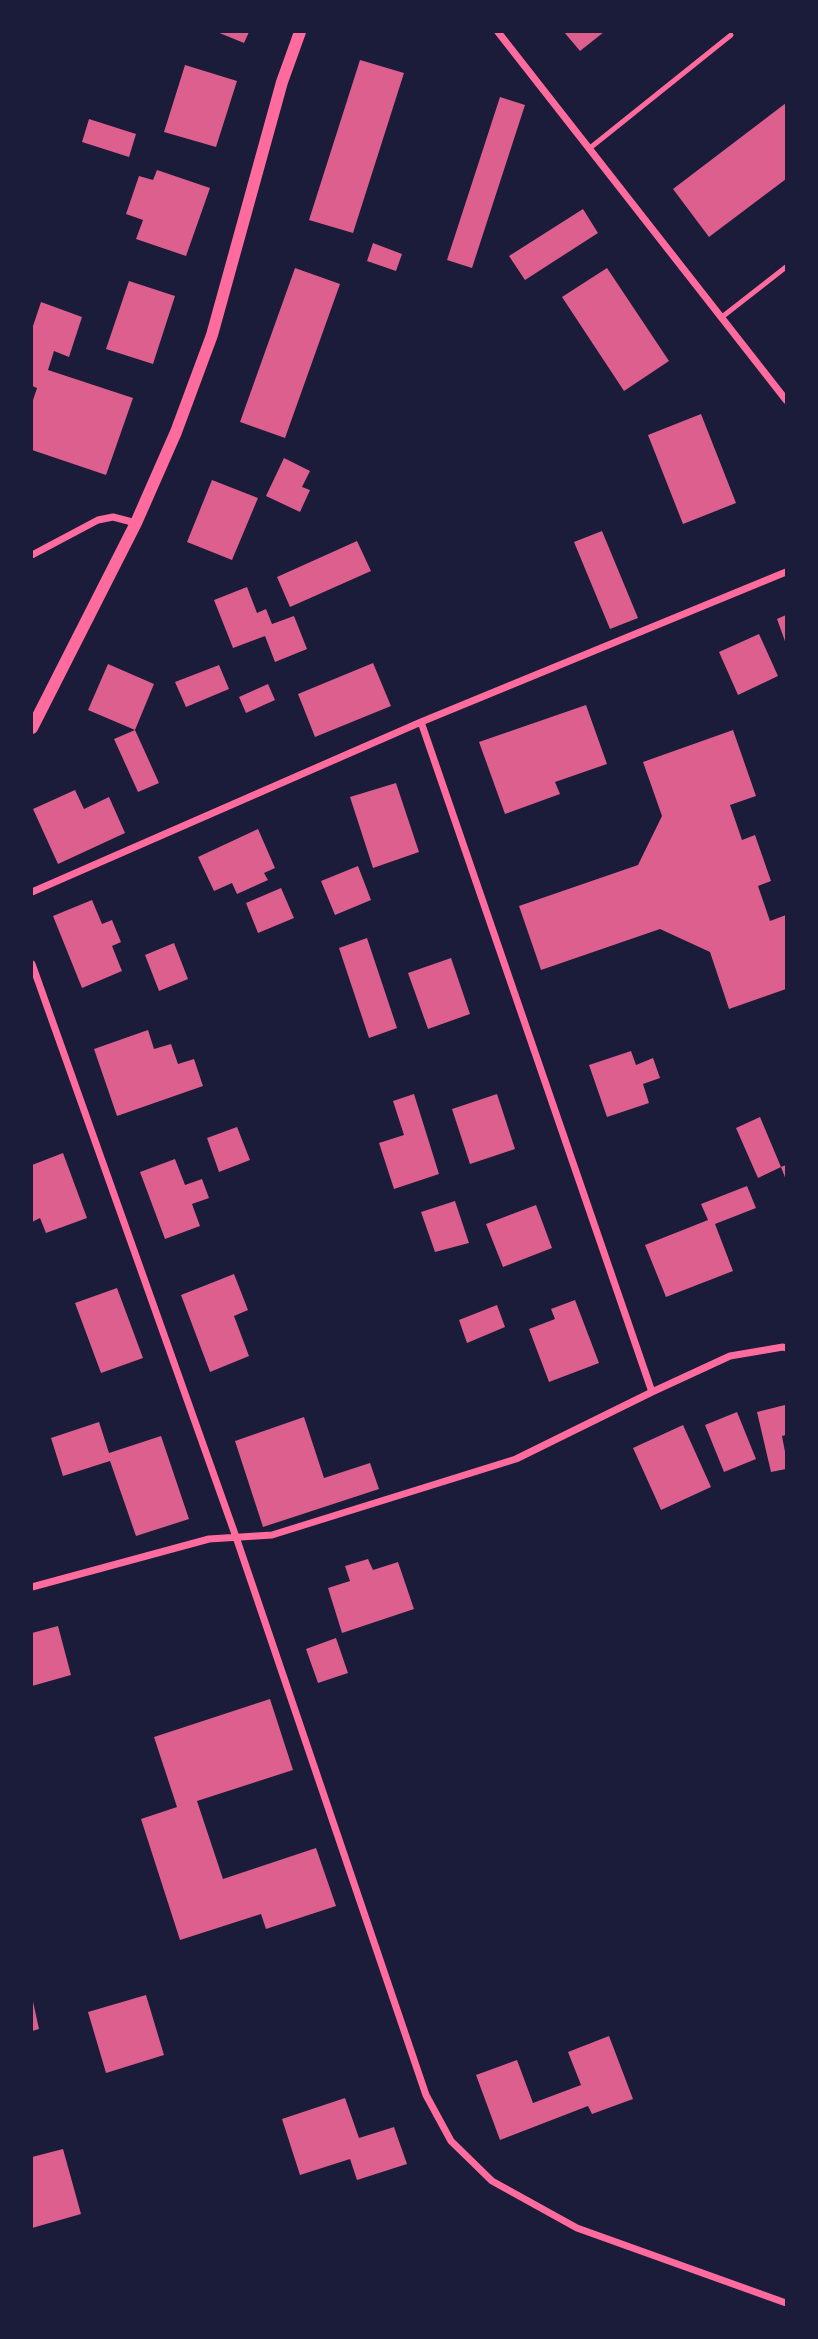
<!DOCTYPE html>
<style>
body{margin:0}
#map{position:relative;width:818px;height:2339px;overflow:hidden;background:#1b1b3a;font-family:Overpass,sans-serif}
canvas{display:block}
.frame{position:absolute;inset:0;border:33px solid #1b1b3a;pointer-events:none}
</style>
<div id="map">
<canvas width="818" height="2339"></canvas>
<div class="frame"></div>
</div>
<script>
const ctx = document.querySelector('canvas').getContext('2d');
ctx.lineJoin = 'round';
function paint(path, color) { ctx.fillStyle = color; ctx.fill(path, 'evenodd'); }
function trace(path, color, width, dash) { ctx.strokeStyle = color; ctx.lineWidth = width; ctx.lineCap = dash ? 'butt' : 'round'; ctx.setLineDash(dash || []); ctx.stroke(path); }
paint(new Path2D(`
 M 217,32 L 249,32 L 244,43 Z
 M 564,32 L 604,32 L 580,51 Z
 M 360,60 L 404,73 L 353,233 L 309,220 Z
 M 185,65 L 237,81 L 216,147 L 164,132 Z
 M 500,97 L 525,105 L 472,268 L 447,260 Z
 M 786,103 L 786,179 L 709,237 L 673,189 Z
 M 89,119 L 136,134 L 129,157 L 82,142 Z
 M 157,170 L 210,188 L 186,256 L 136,239 L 143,220 L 126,214 L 139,176 L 153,180 Z
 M 583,209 L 598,233 L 525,280 L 509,256 Z
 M 373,243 L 402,254 L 396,271 L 367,261 Z
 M 295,268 L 340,284 L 285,438 L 240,422 Z
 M 607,268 L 669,361 L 624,391 L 562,297 Z
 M 129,281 L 175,296 L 153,364 L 106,349 Z
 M 41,302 L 82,317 L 69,357 L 54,351 L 48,370 L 133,398 L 106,475 L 32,450 L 32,403 L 37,388 L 32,386 L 32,329 Z
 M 701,414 L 736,503 L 683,524 L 648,435 Z
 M 284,458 L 310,471 L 302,487 L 310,490 L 300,512 L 266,496 Z
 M 212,480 L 258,498 L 232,560 L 187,542 Z
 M 602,531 L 638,618 L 610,629 L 574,542 Z
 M 357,541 L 371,571 L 290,607 L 277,577 Z
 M 247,587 L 257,613 L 266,609 L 272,624 L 294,616 L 307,649 L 275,662 L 265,636 L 233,648 L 214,600 Z
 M 786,615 L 786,644 L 777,619 Z
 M 759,634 L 778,676 L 738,695 L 719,652 Z
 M 373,663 L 391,706 L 315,737 L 298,694 Z
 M 108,664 L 154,684 L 135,730 L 159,783 L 138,792 L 114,739 L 135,730 L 88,710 Z
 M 219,665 L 229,689 L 186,707 L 175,682 Z
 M 268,684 L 275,700 L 246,713 L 239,697 Z
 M 586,705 L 607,764 L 555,782 L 560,794 L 505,814 L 479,742 Z
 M 733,730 L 756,796 L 730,805 L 742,840 L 755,835 L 771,881 L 758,886 L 770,921 L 786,915 L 786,989 L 729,1009 L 710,952 L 660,929 L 541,970 L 519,906 L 638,865 L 662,816 L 643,762 Z
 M 396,783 L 419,852 L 373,868 L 350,797 Z
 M 75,790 L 84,809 L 109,797 L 125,833 L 58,864 L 33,809 Z
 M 258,829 L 275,868 L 264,873 L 268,880 L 237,894 L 232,883 L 214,891 L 198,857 Z
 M 358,866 L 371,900 L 335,915 L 321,881 Z
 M 281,888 L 294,918 L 258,933 L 246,903 Z
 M 92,900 L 102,924 L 112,920 L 121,942 L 112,946 L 122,971 L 82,988 L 53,916 Z
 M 367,938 L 397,1028 L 369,1038 L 339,948 Z
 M 174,943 L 188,979 L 159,991 L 145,955 Z
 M 451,958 L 470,1014 L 428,1029 L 408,973 Z
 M 148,1030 L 154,1049 L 171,1044 L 178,1064 L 194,1059 L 203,1086 L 117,1116 L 94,1049 Z
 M 631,1051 L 636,1065 L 653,1058 L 660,1078 L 643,1084 L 649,1103 L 607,1117 L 589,1065 Z
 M 414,1094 L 439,1174 L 394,1189 L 379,1143 L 404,1135 L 393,1101 Z
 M 497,1094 L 515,1149 L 470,1164 L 452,1109 Z
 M 760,1117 L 781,1167 L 786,1165 L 786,1180 L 781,1167 L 758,1178 L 736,1128 Z
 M 237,1127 L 250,1160 L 219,1172 L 207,1138 Z
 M 63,1153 L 87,1218 L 46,1233 L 40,1218 L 32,1222 L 32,1165 Z
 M 175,1159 L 185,1185 L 202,1179 L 209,1198 L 192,1204 L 200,1226 L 165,1239 L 140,1172 Z
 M 747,1186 L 756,1208 L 715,1224 L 733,1271 L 666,1297 L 645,1245 L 708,1220 L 701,1204 Z
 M 455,1201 L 469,1243 L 435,1252 L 421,1212 Z
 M 536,1205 L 552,1248 L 503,1267 L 486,1224 Z
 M 234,1274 L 248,1310 L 234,1316 L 249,1356 L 210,1372 L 181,1295 Z
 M 117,1288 L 143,1358 L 101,1373 L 75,1303 Z
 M 575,1300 L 599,1363 L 549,1382 L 529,1329 L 555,1319 L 551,1309 Z
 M 497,1305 L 505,1327 L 467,1343 L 459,1320 Z
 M 785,1405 L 786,1435 L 782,1436 L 786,1457 L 786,1469 L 771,1472 L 757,1412 Z
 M 737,1412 L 756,1459 L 724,1472 L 705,1425 Z
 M 304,1417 L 324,1478 L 370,1463 L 379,1489 L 263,1527 L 235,1441 Z
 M 99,1422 L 109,1453 L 161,1436 L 189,1519 L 136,1536 L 110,1461 L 63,1476 L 51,1438 Z
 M 683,1425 L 711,1487 L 661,1510 L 633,1448 Z
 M 368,1559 L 373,1570 L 398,1562 L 414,1609 L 342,1633 L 328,1588 L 350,1581 L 345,1566 Z
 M 58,1626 L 71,1675 L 32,1686 L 32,1633 Z
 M 336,1638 L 348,1673 L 318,1683 L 306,1649 Z
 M 270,1699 L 293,1770 L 197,1801 L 223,1879 L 316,1848 L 336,1906 L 266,1929 L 261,1914 L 180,1940 L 141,1819 L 177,1807 L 154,1737 Z
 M 146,1995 L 164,2055 L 106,2073 L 88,2012 Z
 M 32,1997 L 39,2029 L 32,2031 Z
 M 609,2036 L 633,2099 L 592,2114 L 588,2106 L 500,2140 L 476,2075 L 517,2060 L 533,2103 L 581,2085 L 568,2052 Z
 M 345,2098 L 359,2138 L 394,2127 L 407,2164 L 357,2180 L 350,2159 L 300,2175 L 282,2119 Z
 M 63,2149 L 81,2214 L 32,2228 L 32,2157 Z`), '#dd5f8e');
trace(new Path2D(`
 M 590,148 L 731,35
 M 722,317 L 786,267`), '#ff6b9d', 5);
trace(new Path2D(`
 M 498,32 L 786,400
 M 32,555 L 98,520 L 113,517 L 136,523
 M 421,722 L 652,1392
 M 32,892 L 421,722 L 786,572
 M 32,964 L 236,1537 L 426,2095 L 451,2141 L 492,2181 L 577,2228 L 786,2303
 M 32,1587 L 209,1539 L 272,1535 L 516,1459 L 652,1392 L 730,1356 L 783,1347 L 786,1348`), '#ff6b9d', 7);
trace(new Path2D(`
 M 32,728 L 136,523 L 176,432 L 212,335 L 282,82 L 300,32`), '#ff6b9d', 12);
</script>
